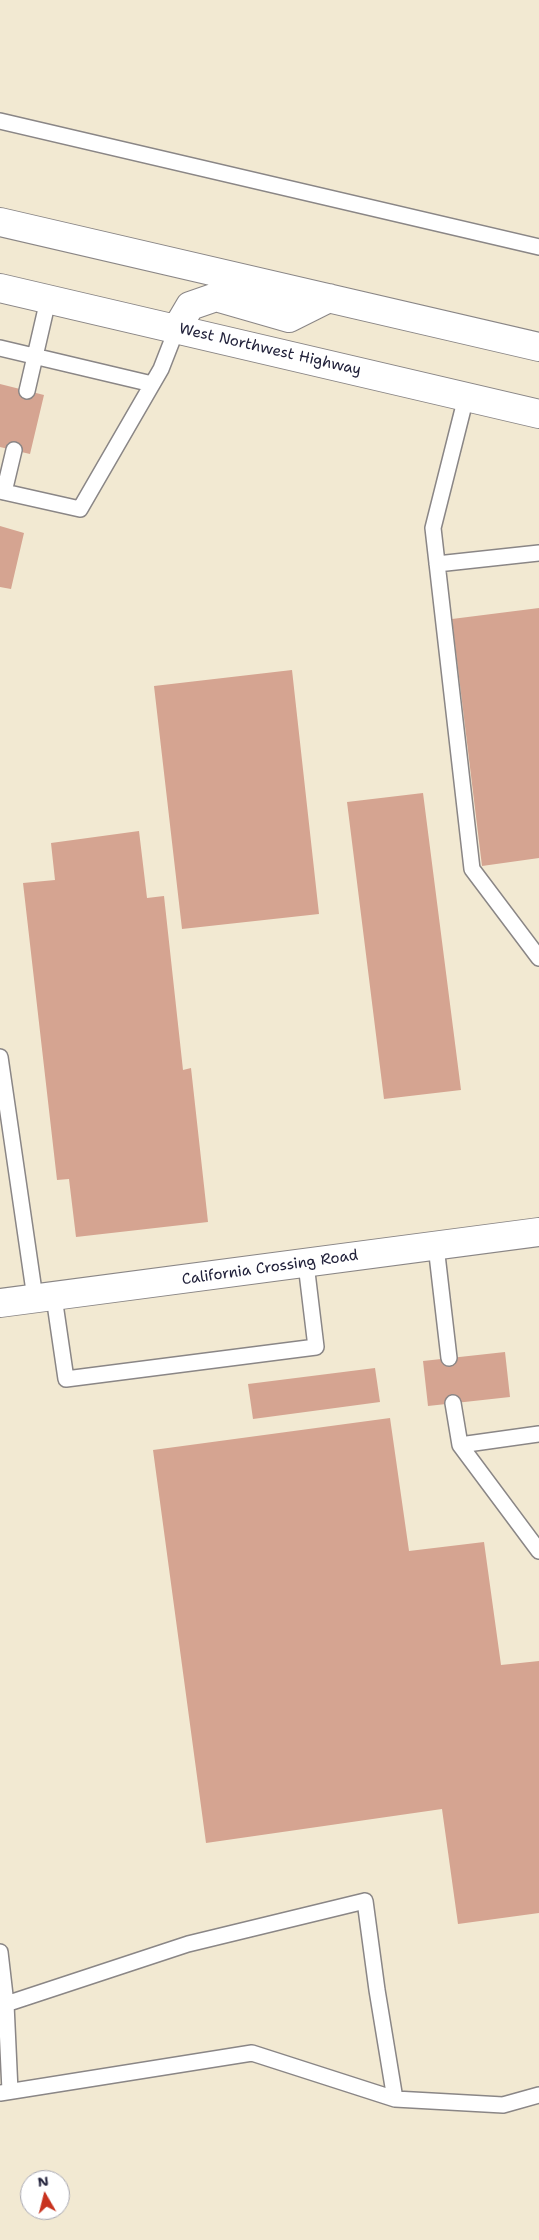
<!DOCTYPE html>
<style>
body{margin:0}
#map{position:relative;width:539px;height:2240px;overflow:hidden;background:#f2e9d2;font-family:"Shantell Sans",sans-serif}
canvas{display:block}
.north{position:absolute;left:20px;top:2170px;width:50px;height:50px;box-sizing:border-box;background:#fff;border:1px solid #a7a7b1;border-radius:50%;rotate:352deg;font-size:14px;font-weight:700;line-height:20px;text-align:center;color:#22223b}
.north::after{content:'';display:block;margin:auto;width:18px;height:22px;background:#c8321e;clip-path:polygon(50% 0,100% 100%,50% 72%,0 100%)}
</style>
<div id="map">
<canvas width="539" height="2240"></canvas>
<div class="north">N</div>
</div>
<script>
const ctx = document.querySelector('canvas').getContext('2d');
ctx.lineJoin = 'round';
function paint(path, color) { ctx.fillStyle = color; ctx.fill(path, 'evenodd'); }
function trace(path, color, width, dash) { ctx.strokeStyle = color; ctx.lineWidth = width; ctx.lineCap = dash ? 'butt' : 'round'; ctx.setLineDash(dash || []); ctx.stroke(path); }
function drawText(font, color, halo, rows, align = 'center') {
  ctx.font = font + ' "Shantell Sans",sans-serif'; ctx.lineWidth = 4; ctx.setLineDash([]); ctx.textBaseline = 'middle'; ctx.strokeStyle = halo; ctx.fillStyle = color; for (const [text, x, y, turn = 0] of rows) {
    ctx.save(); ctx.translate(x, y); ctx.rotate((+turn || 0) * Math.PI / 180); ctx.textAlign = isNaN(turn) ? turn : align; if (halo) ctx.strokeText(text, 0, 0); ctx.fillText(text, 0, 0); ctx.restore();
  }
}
paint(new Path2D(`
 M 0,384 L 44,395 L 30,454 L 0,447 Z
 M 0,526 L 24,533 L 11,589 L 0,587 Z
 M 539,608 L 539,858 L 482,866 L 452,619 Z
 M 292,670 L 319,914 L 182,929 L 154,686 Z
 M 423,793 L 461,1090 L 384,1099 L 347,802 Z
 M 139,831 L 147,898 L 164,896 L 183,1070 L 191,1068 L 208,1222 L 76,1237 L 69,1179 L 57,1180 L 23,883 L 55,880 L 51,843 Z
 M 505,1352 L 510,1397 L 428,1406 L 423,1361 Z
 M 375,1368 L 380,1402 L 253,1419 L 248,1384 Z
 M 390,1418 L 409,1551 L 484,1542 L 501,1665 L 539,1661 L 539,1913 L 458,1924 L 442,1809 L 206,1843 L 153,1450 Z`), '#d5a491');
const service = new Path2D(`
 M 0,121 L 539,247
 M 0,348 L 152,384
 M 27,391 L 48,300
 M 466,397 L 433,528 L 472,869 L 539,958
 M 0,491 L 80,509 L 161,369 L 177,328
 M 4,492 L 14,450
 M 437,564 L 539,553
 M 0,1057 L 35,1298
 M 436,1246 L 449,1358
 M 54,1297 L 66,1379 L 316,1347 L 306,1264
 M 453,1403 L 460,1445 L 539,1434
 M 460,1445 L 539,1551
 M 0,1952 L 6,2004 L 10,2091
 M 0,2093 L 252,2053 L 395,2099 L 377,1990 L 365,1901 L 188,1944 L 6,2004
 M 395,2099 L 503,2105 L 539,2095`);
const tertiary = new Path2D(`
 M 0,1303 L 539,1232`);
const primary = new Path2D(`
 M 0,222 L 539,347
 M 0,288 L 539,414
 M 177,328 L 190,306 L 216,297 L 289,318 L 329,298`);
trace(service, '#8a8686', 18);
trace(tertiary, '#8a8686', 30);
trace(primary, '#8a8686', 30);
trace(service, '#fff', 15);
trace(tertiary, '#fff', 28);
trace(primary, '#fff', 28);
drawText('15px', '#22223b', '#fff', [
 ["West Northwest Highway",270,350,13],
 ["California Crossing Road",270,1268,-8]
]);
</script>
